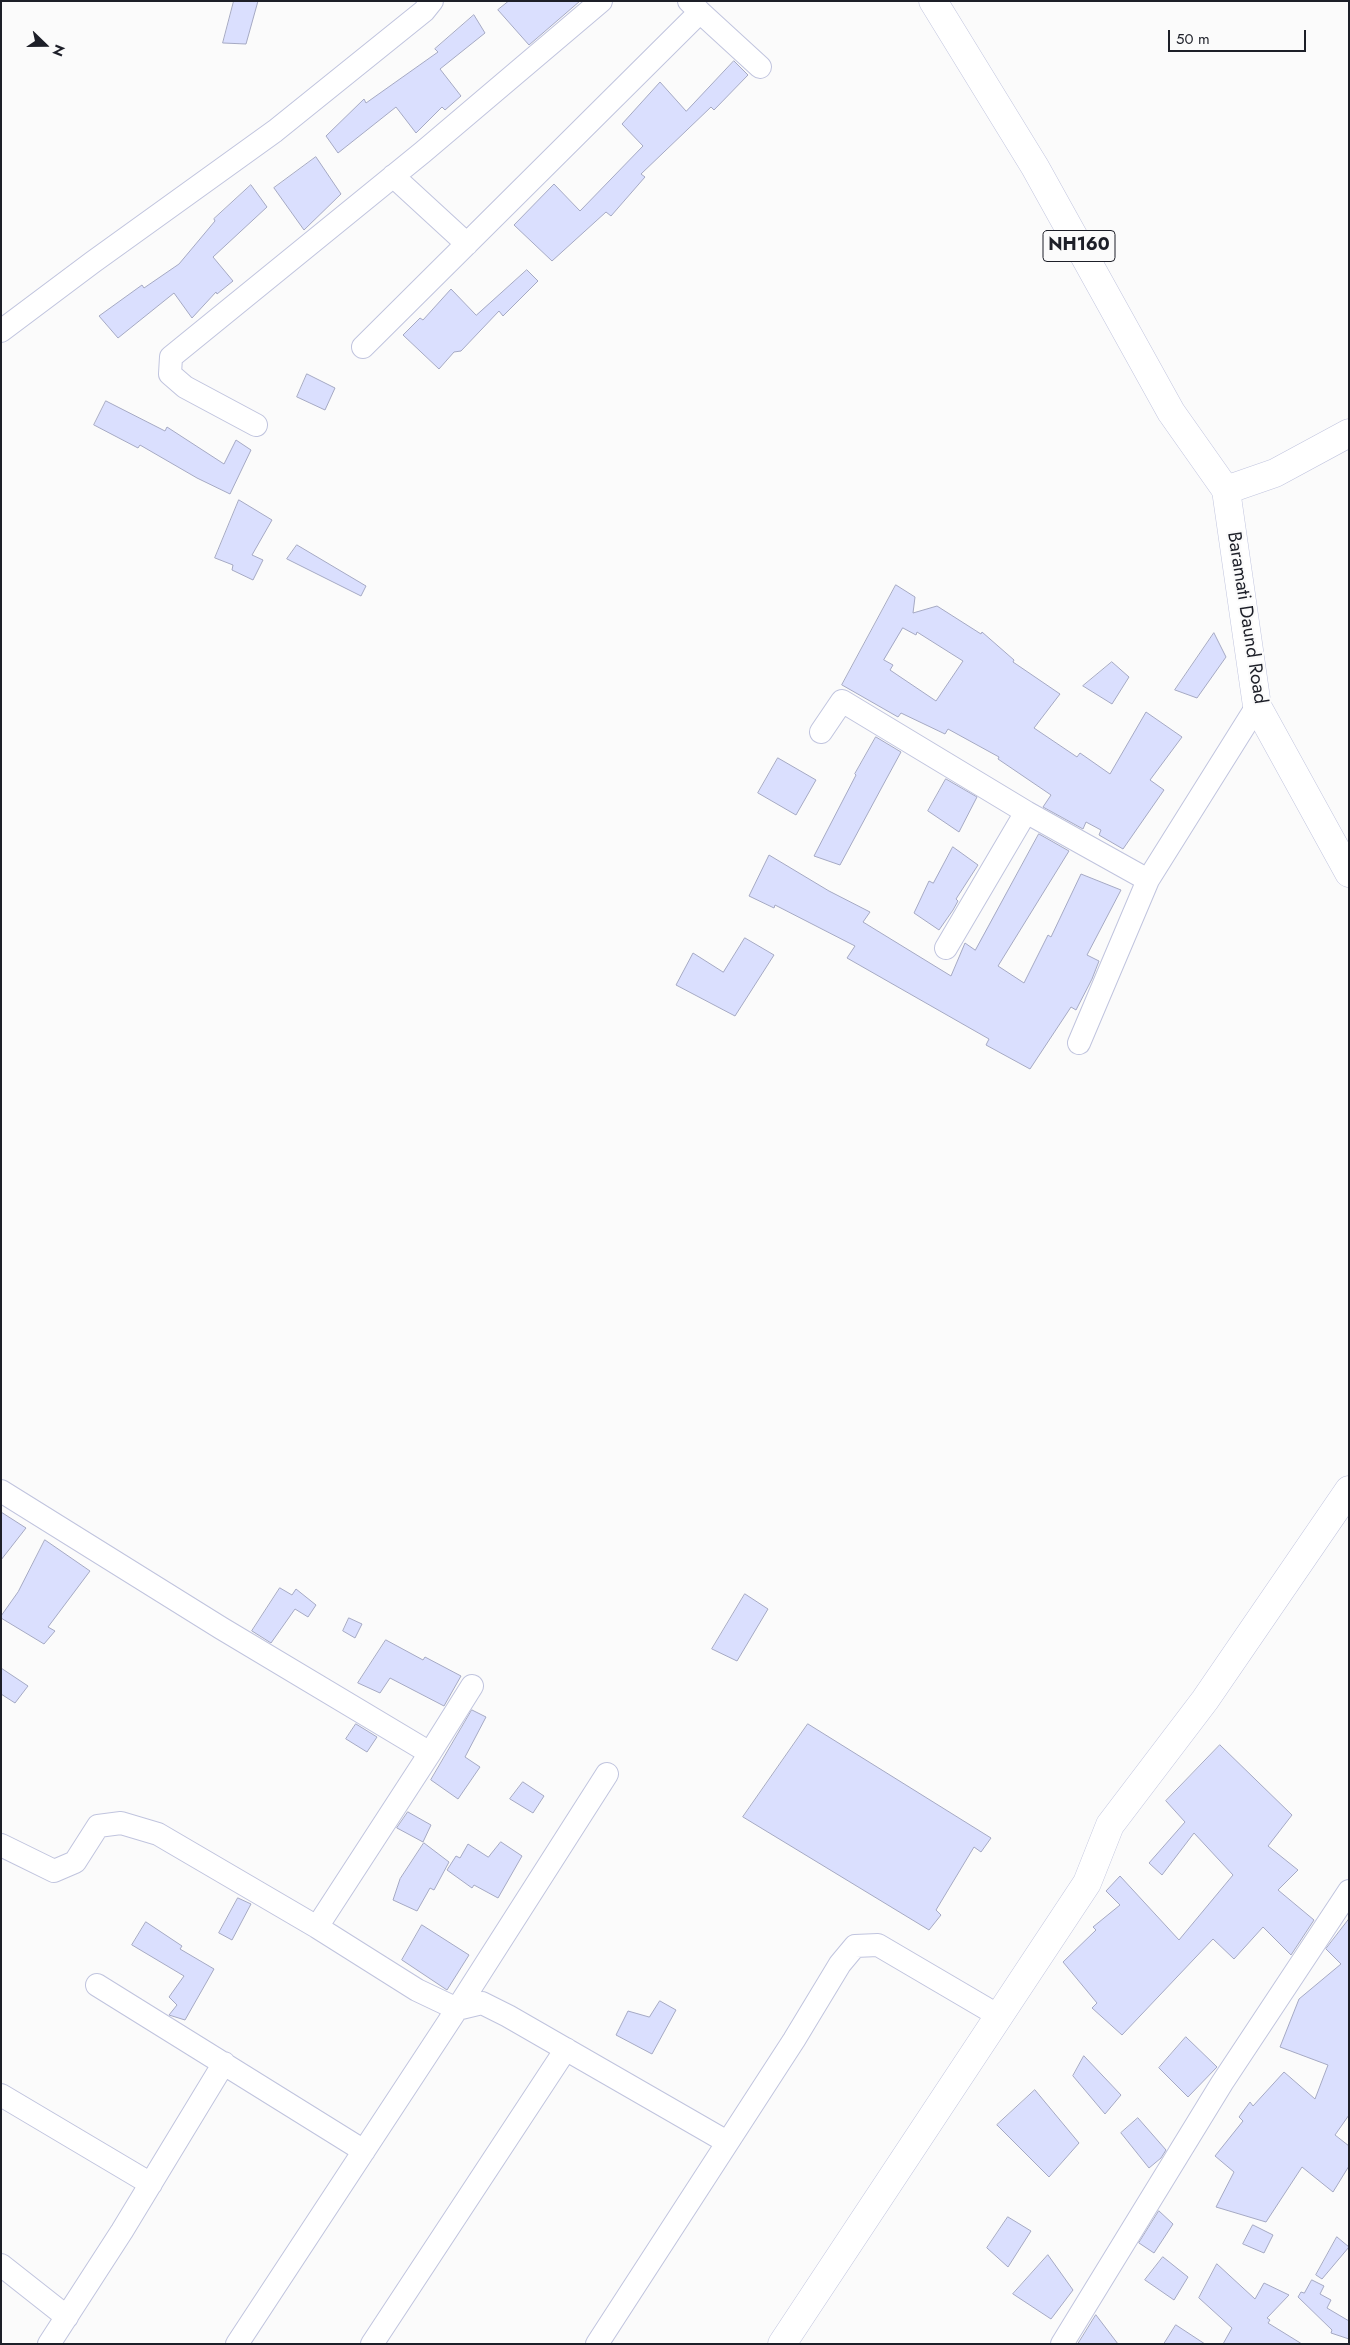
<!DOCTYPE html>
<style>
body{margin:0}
#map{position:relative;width:1350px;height:2345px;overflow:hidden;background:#fbfbfb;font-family:Jost,sans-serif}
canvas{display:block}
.frame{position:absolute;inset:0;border:2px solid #1d1f28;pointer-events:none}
.north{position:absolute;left:20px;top:20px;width:50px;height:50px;-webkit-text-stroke:4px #fbfbfb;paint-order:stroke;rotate:112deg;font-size:14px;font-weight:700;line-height:20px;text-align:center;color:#1d1f28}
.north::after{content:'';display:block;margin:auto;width:18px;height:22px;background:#1d1f28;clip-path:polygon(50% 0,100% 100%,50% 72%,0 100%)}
.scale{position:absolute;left:1168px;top:30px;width:138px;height:22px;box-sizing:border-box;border:2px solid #1d1f28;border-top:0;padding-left:6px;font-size:15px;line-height:18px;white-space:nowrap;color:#1d1f28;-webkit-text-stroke:4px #fbfbfb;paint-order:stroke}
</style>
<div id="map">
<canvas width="1350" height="2345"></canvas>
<div class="frame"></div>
<div class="north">N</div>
<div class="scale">50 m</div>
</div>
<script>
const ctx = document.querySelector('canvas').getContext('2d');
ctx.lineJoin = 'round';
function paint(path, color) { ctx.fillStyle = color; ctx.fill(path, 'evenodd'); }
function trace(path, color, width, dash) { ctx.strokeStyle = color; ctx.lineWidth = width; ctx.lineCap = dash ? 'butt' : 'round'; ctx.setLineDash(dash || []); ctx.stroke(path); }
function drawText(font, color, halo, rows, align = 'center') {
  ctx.font = font + ' Jost,sans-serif'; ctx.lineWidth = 4.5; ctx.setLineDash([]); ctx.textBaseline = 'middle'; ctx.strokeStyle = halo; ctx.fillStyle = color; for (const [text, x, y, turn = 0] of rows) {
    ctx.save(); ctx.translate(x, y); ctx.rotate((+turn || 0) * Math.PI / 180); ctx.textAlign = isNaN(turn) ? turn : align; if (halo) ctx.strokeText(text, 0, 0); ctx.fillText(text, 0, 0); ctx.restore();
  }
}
const building = new Path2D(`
 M 234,1 L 258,1 L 246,44 L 223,43 Z
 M 509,1 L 580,1 L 529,45 L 498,10 Z
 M 474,15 L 485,33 L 440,69 L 461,96 L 445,110 L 442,107 L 416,133 L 396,107 L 338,153 L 326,136 L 364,99 L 366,103 L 438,52 L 435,49 Z
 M 734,61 L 748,75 L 714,110 L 711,107 L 641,174 L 645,177 L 611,216 L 606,212 L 552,261 L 514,225 L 554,184 L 580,211 L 643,146 L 622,124 L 660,82 L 686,111 Z
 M 316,157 L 341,194 L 304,230 L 274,188 Z
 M 251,185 L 267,207 L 213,257 L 233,281 L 217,294 L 216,292 L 192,318 L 174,293 L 118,338 L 99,316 L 142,285 L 144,288 L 179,264 L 215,221 L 214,219 Z
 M 527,270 L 538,281 L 503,316 L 499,311 L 461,351 L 454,352 L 439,369 L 403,335 L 420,318 L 423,320 L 451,289 L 476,315 Z
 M 307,374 L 335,388 L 325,410 L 297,397 Z
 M 106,401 L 165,431 L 167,427 L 224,464 L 236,440 L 251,450 L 230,494 L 197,478 L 140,445 L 138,448 L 94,425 Z
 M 239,500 L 272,520 L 252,555 L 263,560 L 253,580 L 232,570 L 233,565 L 215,558 Z
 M 297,545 L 366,586 L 361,596 L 287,559 Z
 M 896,585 L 915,597 L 913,613 L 937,606 L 981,634 L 982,632 L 1014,660 L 1013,662 L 1060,694 L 1034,728 L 1077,757 L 1080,753 L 1110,774 L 1146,712 L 1182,737 L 1150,780 L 1164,790 L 1123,849 L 1099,835 L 1101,830 L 1086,822 L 1083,829 L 1043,807 L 1051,795 L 998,759 L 999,757 L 948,729 L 945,734 L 901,713 L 898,717 L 842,685 ZM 903,628 L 916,635 L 917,632 L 963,661 L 936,701 L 890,670 L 893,665 L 884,660 Z
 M 1214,633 L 1226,657 L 1197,698 L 1175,690 Z
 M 1112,662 L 1129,677 L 1112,704 L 1083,686 Z
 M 876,737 L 901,752 L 882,787 L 840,865 L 814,856 L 856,775 L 855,774 Z
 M 778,758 L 816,780 L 796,815 L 758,793 Z
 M 946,779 L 977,797 L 959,832 L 928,811 Z
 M 1039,834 L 1069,851 L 998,966 L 1024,983 L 1048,935 L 1051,937 L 1081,874 L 1121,890 L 1087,955 L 1099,961 L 1092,979 L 1076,1010 L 1071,1007 L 1030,1069 L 986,1045 L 989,1039 L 847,958 L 855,946 L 775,905 L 774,908 L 749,896 L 769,855 L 829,891 L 870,912 L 863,922 L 951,976 L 965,943 L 975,950 Z
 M 953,847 L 978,865 L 956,899 L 958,901 L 953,910 L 939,930 L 914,913 L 929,881 L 933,883 Z
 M 745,938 L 774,955 L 735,1016 L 676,985 L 693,953 L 723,972 Z
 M 1,1512 L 26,1528 L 1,1560 Z
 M 45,1540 L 90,1571 L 48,1627 L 55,1631 L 44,1644 L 1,1618 L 1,1616 L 18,1592 Z
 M 280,1588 L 292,1595 L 296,1589 L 316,1605 L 308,1617 L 295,1609 L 271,1643 L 252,1631 Z
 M 745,1594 L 768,1609 L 737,1661 L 712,1649 Z
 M 349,1618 L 362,1624 L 355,1638 L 343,1631 Z
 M 386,1640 L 423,1660 L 425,1657 L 461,1676 L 444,1706 L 390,1678 L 380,1693 L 358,1683 Z
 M 1,1668 L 28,1686 L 15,1703 L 1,1694 Z
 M 472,1710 L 486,1717 L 465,1757 L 480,1767 L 458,1799 L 431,1780 Z
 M 356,1724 L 377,1737 L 367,1752 L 346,1739 Z
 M 808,1724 L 991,1838 L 981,1852 L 974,1847 L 936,1910 L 941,1915 L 929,1930 L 743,1817 Z
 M 1220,1745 L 1292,1815 L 1268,1846 L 1298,1870 L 1278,1890 L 1314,1920 L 1291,1955 L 1263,1927 L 1234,1959 L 1213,1939 L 1122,2035 L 1092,2008 L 1097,2003 L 1063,1962 L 1096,1930 L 1093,1927 L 1120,1905 L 1106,1891 L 1120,1876 L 1179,1940 L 1233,1875 L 1194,1833 L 1162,1875 L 1149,1863 L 1185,1822 L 1166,1801 Z
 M 523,1782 L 544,1796 L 533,1813 L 510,1799 Z
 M 408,1812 L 431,1825 L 423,1842 L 397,1828 Z
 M 501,1842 L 522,1856 L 498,1898 L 474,1885 L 472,1888 L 447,1870 L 456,1856 L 460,1858 L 468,1844 L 488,1857 Z
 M 424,1843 L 449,1862 L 434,1890 L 430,1888 L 417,1911 L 393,1900 L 400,1879 Z
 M 238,1898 L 251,1904 L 232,1940 L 219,1933 Z
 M 1349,1919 L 1349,2115 L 1335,2135 L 1349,2146 L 1349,2166 L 1333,2192 L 1302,2167 L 1266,2222 L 1216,2207 L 1234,2172 L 1215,2156 L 1243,2121 L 1239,2117 L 1250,2102 L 1253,2106 L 1284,2072 L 1315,2099 L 1328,2065 L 1280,2047 L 1299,1999 L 1341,1964 L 1326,1949 Z
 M 146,1922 L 182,1946 L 180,1949 L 214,1969 L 185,2020 L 169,2015 L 177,2005 L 169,1997 L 184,1976 L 132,1945 Z
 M 422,1925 L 469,1955 L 447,1990 L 402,1960 Z
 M 660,2001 L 676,2010 L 652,2054 L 616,2035 L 628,2011 L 649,2017 Z
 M 1186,2037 L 1217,2067 L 1188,2097 L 1159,2068 Z
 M 1084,2056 L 1121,2095 L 1105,2114 L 1073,2076 Z
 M 1035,2090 L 1079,2143 L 1049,2177 L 997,2125 Z
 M 1138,2118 L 1166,2150 L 1161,2158 L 1149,2168 L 1121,2133 Z
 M 1159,2211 L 1173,2224 L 1154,2253 L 1139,2243 Z
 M 1008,2217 L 1031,2231 L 1008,2267 L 987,2248 Z
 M 1253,2225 L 1273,2235 L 1264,2253 L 1243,2244 Z
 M 1337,2237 L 1349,2247 L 1322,2279 L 1316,2275 Z
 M 1048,2255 L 1073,2290 L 1051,2319 L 1013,2294 Z
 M 1163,2257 L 1188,2277 L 1174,2300 L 1145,2280 Z
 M 1217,2264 L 1255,2299 L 1264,2283 L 1289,2295 L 1267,2318 L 1270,2320 L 1268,2323 L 1302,2344 L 1223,2344 L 1232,2328 L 1199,2298 Z
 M 1312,2280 L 1324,2286 L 1320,2294 L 1331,2300 L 1327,2308 L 1349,2321 L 1349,2339 L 1331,2333 L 1332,2330 L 1298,2297 L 1301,2292 L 1304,2293 Z
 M 1096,2315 L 1118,2344 L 1078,2344 Z
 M 1176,2325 L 1205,2344 L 1164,2344 Z`);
paint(building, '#dadffe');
trace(building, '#a5a9c3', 1);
const street = new Path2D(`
 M 700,12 L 760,67
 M 393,176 L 467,244
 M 1,331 L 93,262 L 275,131 L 424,11 L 432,1
 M 363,347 L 700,12 L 689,1
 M 256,425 L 185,387 L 170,374 L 171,357 L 423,152 L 601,1
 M 821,732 L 842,701 L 1026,812
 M 946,948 L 1026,812 L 1148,880
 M 1079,1043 L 1148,880 L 1257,706
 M 1,1491 L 221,1628 L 430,1753 L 317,1927 L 417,1990 L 457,2009 L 482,2003 L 508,2016 L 727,2142
 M 430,1753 L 472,1686
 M 1,1845 L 54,1871 L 75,1862 L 98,1826 L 121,1823 L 158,1834 L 317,1927
 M 97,1985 L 364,2151
 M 1,2095 L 151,2184
 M 1,2265 L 67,2317
 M 49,2344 L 122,2231 L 224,2063
 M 237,2344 L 457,2009 L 607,1774
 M 372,2344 L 566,2049
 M 597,2344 L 794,2040 L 840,1964 L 855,1946 L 878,1945 L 999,2016
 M 1062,2344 L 1222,2083 L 1349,1891`);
const secondary = new Path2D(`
 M 782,2344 L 1087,1883 L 1110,1825 L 1205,1700 L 1349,1490`);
const primary = new Path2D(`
 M 1226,490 L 1257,706 L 1349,873`);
const highway = new Path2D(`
 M 933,1 L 1035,167 L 1171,412 L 1226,490 L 1275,473 L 1349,433`);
trace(street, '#c0c4de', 24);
trace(secondary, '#c0c4de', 29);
trace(primary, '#c0c4de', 29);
trace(highway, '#c0c4de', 29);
trace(street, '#fff', 22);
trace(secondary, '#fff', 28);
trace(primary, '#fff', 28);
trace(highway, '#fff', 28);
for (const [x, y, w] of [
 [1079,246,72]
]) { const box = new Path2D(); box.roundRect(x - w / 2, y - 15.5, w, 31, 4); ctx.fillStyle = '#fbfbfb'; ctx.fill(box); trace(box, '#1d1f28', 1); }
drawText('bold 18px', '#1d1f28', null, [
 ["NH160",1079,246]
]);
drawText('19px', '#1d1f28', '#fbfbfb', [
 ["Baramati Daund Road",1246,618,81]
]);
</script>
